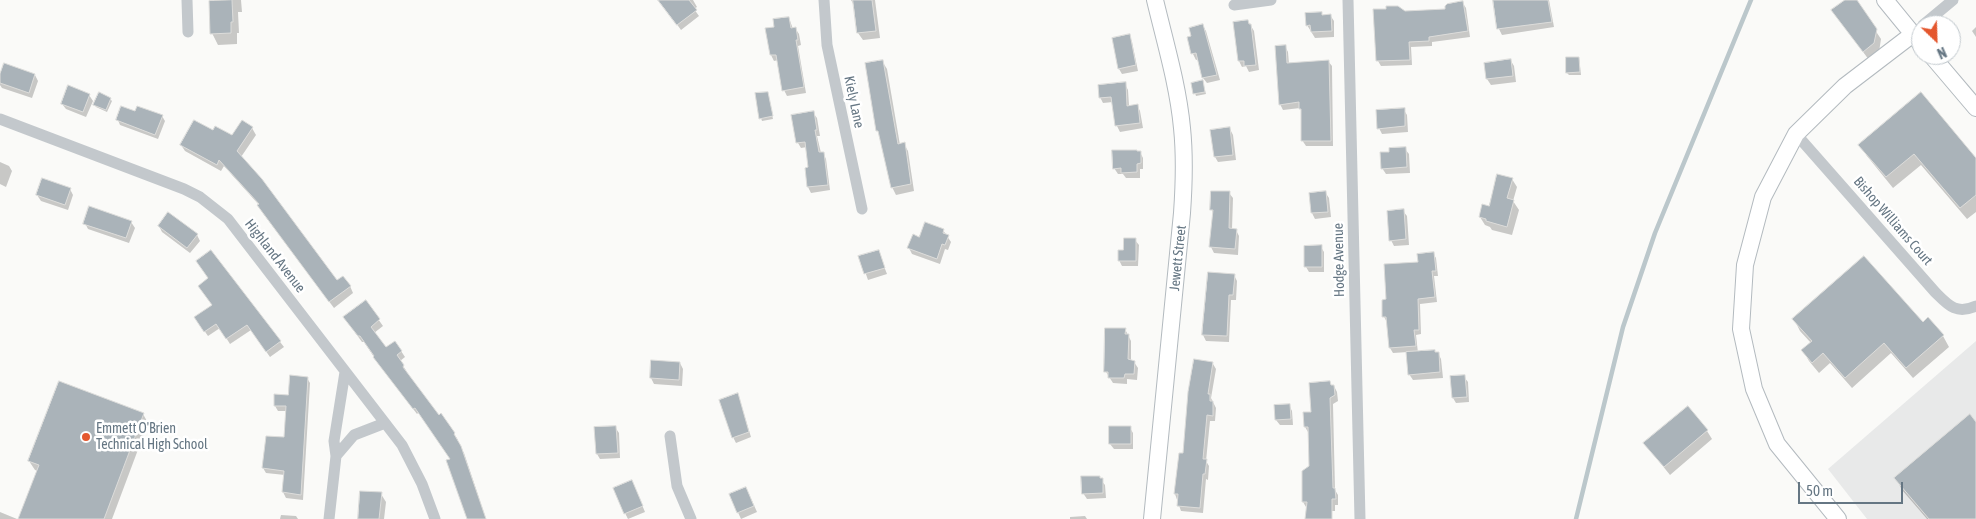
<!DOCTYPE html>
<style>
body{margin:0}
#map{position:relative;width:1976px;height:519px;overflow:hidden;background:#fafaf8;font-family:"Asap Condensed",sans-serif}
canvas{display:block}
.north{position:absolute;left:1911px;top:15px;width:50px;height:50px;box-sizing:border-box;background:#fff;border:1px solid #c1c8cd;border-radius:50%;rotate:156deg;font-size:14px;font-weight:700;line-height:20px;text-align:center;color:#657683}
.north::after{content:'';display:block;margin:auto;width:18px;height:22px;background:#e4572e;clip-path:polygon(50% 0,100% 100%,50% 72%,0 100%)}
.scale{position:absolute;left:1798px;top:482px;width:105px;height:22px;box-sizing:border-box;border:2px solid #657683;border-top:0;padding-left:6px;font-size:15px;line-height:18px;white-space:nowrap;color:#657683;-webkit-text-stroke:4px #fff;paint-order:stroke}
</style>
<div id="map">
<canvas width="1976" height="519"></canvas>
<div class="north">N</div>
<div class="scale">50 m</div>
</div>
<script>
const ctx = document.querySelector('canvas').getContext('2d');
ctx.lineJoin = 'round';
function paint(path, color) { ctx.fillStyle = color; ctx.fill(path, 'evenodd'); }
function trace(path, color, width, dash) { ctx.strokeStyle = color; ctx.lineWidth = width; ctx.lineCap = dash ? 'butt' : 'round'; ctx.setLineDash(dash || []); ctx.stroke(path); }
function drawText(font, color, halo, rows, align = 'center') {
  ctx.font = font + ' "Asap Condensed",sans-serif'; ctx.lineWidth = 5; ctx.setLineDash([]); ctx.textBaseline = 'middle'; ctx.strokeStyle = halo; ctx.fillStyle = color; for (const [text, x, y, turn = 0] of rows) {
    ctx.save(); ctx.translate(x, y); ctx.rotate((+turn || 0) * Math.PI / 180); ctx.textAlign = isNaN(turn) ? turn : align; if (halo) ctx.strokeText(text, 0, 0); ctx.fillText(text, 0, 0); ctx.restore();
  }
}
paint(new Path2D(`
 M 1976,341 L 1976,519 L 1867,519 L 1828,469 Z`), '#e8e9e9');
paint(new Path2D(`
 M 214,0 L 241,0 L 242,12 L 238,12 L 239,33 L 237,33 L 237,44 L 218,45 L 212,33 Z
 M 667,0 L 693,0 L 697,7 L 694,9 L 699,16 L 681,30 L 666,9 Z
 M 851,0 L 875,0 L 880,38 L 863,40 L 858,33 L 855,7 Z
 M 1494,0 L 1549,0 L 1554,27 L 1502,35 L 1499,29 Z
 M 1847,0 L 1855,0 L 1881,39 L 1879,52 L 1869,60 L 1833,11 Z
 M 1462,2 L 1466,8 L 1470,37 L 1432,42 L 1432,46 L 1411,47 L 1412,65 L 1381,66 L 1378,61 L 1387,10 L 1405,13 L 1447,10 Z
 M 1321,13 L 1323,16 L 1330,15 L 1334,21 L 1334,37 L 1315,38 L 1307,25 Z
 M 789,18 L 793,29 L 795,28 L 799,34 L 801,45 L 798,46 L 806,93 L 787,96 L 784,90 L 778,60 L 774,61 L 771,55 L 776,28 Z
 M 1248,21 L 1254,31 L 1259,70 L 1249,72 L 1246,66 L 1242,67 L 1239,61 L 1234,23 Z
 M 1203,26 L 1206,31 L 1220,80 L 1207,83 L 1203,78 L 1199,59 L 1196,60 L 1193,54 L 1188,38 L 1193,37 Z
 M 1976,27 L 1976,37 L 1972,31 Z
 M 1129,36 L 1132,42 L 1138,71 L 1122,74 L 1119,69 Z
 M 1285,46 L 1288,52 L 1289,64 L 1328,61 L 1332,66 L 1333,146 L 1306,146 L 1302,140 L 1302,112 L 1300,108 L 1283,110 L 1280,104 Z
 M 1579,58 L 1581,75 L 1569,75 L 1567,73 Z
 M 882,61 L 887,69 L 900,145 L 904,144 L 908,151 L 914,191 L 896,195 L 892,187 L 878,131 Z
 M 1511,61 L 1514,66 L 1516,82 L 1491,85 L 1487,79 L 1486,64 Z
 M 35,75 L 38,81 L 32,98 L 2,88 L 0,85 L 0,78 Z
 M 1125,84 L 1128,90 L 1129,106 L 1137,105 L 1140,111 L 1143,128 L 1120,132 L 1117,126 L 1113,102 L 1103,103 L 1100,97 Z
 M 1192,84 L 1203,84 L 1206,94 L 1196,96 Z
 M 767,93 L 773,119 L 762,121 L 761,118 Z
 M 89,95 L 93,101 L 86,117 L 66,109 L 62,104 Z
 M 110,99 L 112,101 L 107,112 L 96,107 L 95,105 Z
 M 1404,110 L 1407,115 L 1408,132 L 1382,134 L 1379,128 Z
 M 136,113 L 162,116 L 165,121 L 158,139 L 120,125 L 118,120 Z
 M 813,113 L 817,118 L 820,136 L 817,136 L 821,153 L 823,153 L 826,159 L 830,190 L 811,193 L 808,187 L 806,169 L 809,169 L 807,147 L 801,148 L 798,143 Z
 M 252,128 L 256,135 L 241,157 L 337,282 L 350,286 L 353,293 L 334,308 L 262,212 L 259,205 L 224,166 L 221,171 L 185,151 L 181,145 L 213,132 L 233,137 Z
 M 1230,129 L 1233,135 L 1236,160 L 1218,162 L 1215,157 Z
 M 1860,145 L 1976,161 L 1976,212 L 1967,219 L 1921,165 L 1893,188 L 1867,156 Z
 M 1405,149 L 1409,154 L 1410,173 L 1386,174 L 1382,168 L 1391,153 Z
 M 1140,152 L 1143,158 L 1143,169 L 1140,169 L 1140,178 L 1126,178 L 1123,174 L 1118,174 L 1114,168 Z
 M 0,162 L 9,166 L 12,171 L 6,187 L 0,184 Z
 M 1512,179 L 1517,187 L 1513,201 L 1519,210 L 1512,235 L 1492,230 L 1490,227 L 1485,225 L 1480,217 L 1489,208 Z
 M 70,189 L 73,195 L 68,210 L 41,201 L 37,195 Z
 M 1325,192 L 1329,198 L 1331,217 L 1315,219 L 1312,213 L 1310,194 Z
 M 1229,193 L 1233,198 L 1232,229 L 1236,230 L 1239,236 L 1238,255 L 1214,253 L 1211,247 L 1214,214 L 1211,209 Z
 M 1403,211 L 1407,216 L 1409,245 L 1394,246 L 1391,240 Z
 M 131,222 L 135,228 L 129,243 L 88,229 L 85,223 Z
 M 159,226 L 197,235 L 200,241 L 190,253 L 162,232 Z
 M 943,230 L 951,242 L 948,250 L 945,249 L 940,264 L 912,254 L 909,248 L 920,239 Z
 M 1135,240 L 1139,245 L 1138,266 L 1122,266 L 1119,260 L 1124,251 Z
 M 1321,247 L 1324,252 L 1324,272 L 1309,272 L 1306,267 Z
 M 878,251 L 887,274 L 868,280 L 860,257 Z
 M 210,252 L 284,347 L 270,357 L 251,330 L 230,344 L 220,328 L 208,336 L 199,323 L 213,306 Z
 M 1433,253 L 1436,258 L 1438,276 L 1434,276 L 1437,302 L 1420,304 L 1421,334 L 1416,335 L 1418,353 L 1438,353 L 1441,359 L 1443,378 L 1413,380 L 1409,374 L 1408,352 L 1393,353 L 1390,348 L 1387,322 L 1384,317 L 1387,301 L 1419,263 Z
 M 1234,275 L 1237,281 L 1236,300 L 1231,300 L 1229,342 L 1206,341 L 1203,335 L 1204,314 L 1206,315 Z
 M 366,302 L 383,326 L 374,333 L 386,349 L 401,351 L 405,357 L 400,361 L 407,372 L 406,372 L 438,416 L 441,414 L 458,440 L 456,440 L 464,453 L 486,519 L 468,519 L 451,460 L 419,412 L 417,414 L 378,363 L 364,342 L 362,342 L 348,323 Z
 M 1794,319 L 1923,324 L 1928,319 L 1943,336 L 1949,347 L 1913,378 L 1891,353 L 1852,388 L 1830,363 L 1819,373 L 1809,361 L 1803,350 L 1811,343 L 1800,331 Z
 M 1125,329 L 1131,341 L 1131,361 L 1134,362 L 1138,368 L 1137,380 L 1127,379 L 1127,384 L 1113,383 L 1106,372 Z
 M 652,361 L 680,363 L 683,369 L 682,386 L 654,384 L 651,378 Z
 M 1213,364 L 1216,369 L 1211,398 L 1216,408 L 1215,421 L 1210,421 L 1206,461 L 1209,466 L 1208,480 L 1206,479 L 1203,513 L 1181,511 L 1175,494 L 1184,455 Z
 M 1464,377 L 1468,382 L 1469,402 L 1456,403 L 1453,398 Z
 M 307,378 L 310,383 L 303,500 L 286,498 L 283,492 L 285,475 L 266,473 L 263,468 L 285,438 L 287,411 L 278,411 L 275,406 L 290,396 Z
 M 1331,386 L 1334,386 L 1337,392 L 1338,401 L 1333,404 L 1335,490 L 1338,495 L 1338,505 L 1335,505 L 1335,511 L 1326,511 L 1326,519 L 1307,519 L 1306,507 L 1303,502 L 1310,466 L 1308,432 L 1305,427 Z
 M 738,395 L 751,437 L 736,443 L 733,437 Z
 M 1289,405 L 1292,411 L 1293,425 L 1280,425 L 1276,420 Z
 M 143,414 L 148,423 L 112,519 L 19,519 L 38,471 L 35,470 L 29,461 Z
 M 1976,424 L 1976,519 L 1927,519 L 1902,490 L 1896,478 Z
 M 615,427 L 619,433 L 620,458 L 600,459 L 597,454 Z
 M 1130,428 L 1133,433 L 1133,449 L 1114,449 L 1110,444 Z
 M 1707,431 L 1712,439 L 1670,475 L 1645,444 Z
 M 1100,479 L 1105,485 L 1106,498 L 1087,499 L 1083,493 Z
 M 635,488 L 645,512 L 628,519 L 625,513 Z
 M 381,494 L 386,502 L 384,519 L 359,519 Z
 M 749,494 L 757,512 L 741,519 L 730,495 Z
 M 0,512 L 17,519 L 0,519 Z
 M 281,515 L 296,516 L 298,519 L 280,519 Z
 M 1085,516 L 1087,519 L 1070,519 L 1070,517 Z`), '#0003');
trace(new Path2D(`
 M 1576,519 L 1623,327 L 1655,233 L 1751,0`), '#bbc7cb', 4.5);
const building = new Path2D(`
 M 232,0 L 233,22 L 231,22 L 231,33 L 210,34 L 209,1 Z
 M 658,0 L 689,0 L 697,10 L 677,25 Z
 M 853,0 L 872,0 L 876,31 L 857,33 Z
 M 1493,0 L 1548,0 L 1552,22 L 1497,29 Z
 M 1845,0 L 1857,0 L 1877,29 L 1874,43 L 1863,52 L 1831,10 Z
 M 1463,1 L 1468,31 L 1429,37 L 1429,41 L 1409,42 L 1410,60 L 1376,61 L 1373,9 L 1386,9 L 1386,6 L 1398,6 L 1405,11 L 1445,9 L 1445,6 L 1447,4 Z
 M 1322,12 L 1322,15 L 1331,14 L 1332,31 L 1311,32 L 1310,25 L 1306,26 L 1305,13 Z
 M 789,17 L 791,28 L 796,27 L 798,40 L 796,40 L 804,87 L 782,91 L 776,55 L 770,55 L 765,28 L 774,27 L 773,19 Z
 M 1248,20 L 1249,24 L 1251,24 L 1256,65 L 1244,66 L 1244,61 L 1238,61 L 1233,22 Z
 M 1203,24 L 1217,75 L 1202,78 L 1196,53 L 1191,54 L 1187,37 L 1191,36 L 1189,28 Z
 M 1130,34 L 1136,65 L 1118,69 L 1112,38 Z
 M 1286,45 L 1287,63 L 1329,60 L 1331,141 L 1301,141 L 1301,109 L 1299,109 L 1299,102 L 1279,105 L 1275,46 Z
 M 1566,57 L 1579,57 L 1580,72 L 1566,73 Z
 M 1511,59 L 1513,76 L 1486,79 L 1484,63 Z
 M 883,60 L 898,144 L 905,142 L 911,184 L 891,188 L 878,131 L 876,131 L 865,63 Z
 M 4,63 L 35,74 L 29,93 L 0,83 L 0,74 Z
 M 1203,80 L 1205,92 L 1193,94 L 1191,83 Z
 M 1126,82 L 1127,106 L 1138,104 L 1140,123 L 1115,126 L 1111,97 L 1099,98 L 1098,85 Z
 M 68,85 L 90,94 L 83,112 L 61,104 Z
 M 99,92 L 111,98 L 106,110 L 93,105 Z
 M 768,92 L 773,116 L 759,119 L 755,93 Z
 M 1921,92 L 1976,158 L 1976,195 L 1960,208 L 1914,154 L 1886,177 L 1858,145 Z
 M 121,106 L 135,111 L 137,106 L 163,115 L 155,135 L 116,120 Z
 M 1405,108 L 1405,126 L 1377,129 L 1376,110 Z
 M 814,111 L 817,130 L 815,130 L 819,152 L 824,152 L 828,185 L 807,187 L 805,168 L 808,167 L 805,142 L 796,143 L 791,115 Z
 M 194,120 L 213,130 L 215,126 L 232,135 L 242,120 L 253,127 L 237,151 L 262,179 L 337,280 L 343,276 L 351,286 L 329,302 L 257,205 L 259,204 L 219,160 L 217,165 L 180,145 Z
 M 1230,127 L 1233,155 L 1214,157 L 1210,130 Z
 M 1406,147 L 1407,167 L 1381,169 L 1380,152 L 1389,152 L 1389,148 Z
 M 1112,150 L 1137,150 L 1137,151 L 1141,151 L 1141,163 L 1137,164 L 1137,172 L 1121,173 L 1121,168 L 1113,169 Z
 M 1497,174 L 1513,178 L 1507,198 L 1514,200 L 1507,227 L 1486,221 L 1486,219 L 1479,217 L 1482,204 L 1489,206 Z
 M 42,178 L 71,188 L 65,205 L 36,195 Z
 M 1211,191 L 1230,191 L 1229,228 L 1237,229 L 1235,249 L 1209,247 L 1213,210 L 1210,210 Z
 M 1326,191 L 1328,212 L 1311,213 L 1309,193 Z
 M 89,206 L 132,221 L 126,238 L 83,224 Z
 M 1404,209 L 1406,239 L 1389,241 L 1387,211 Z
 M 168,212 L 198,234 L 187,248 L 158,226 Z
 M 925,222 L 944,229 L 943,233 L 949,235 L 945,245 L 942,244 L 937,259 L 907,248 L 913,234 L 919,237 Z
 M 1124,238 L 1136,238 L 1136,261 L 1118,261 L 1118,250 L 1123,250 Z
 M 1322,245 L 1322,267 L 1304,267 L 1304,246 Z
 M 211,250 L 281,341 L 266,352 L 247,325 L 226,339 L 216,324 L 204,332 L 194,317 L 212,305 L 198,286 L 208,278 L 196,261 Z
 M 879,250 L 885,268 L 864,274 L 858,256 Z
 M 1434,252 L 1436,271 L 1432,271 L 1435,297 L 1418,299 L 1419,330 L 1414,330 L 1416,346 L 1389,348 L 1386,317 L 1382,317 L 1382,300 L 1386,299 L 1384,264 L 1418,262 L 1417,254 Z
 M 1864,256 L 1923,322 L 1928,317 L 1944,335 L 1906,368 L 1884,343 L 1845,378 L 1823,353 L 1812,363 L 1801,350 L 1812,341 L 1792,319 Z
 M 1208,272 L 1235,274 L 1233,295 L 1229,295 L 1227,336 L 1202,335 Z
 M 366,300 L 380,319 L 371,327 L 386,347 L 395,341 L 402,351 L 397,355 L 404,365 L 403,367 L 439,415 L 441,413 L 455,433 L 454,434 L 461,446 L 486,519 L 467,519 L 446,460 L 450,459 L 415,408 L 413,409 L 373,357 L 374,356 L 360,336 L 358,336 L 343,317 Z
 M 1105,328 L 1126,328 L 1125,334 L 1129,334 L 1128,359 L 1135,361 L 1134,374 L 1125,374 L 1124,378 L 1108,378 L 1108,372 L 1104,372 Z
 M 1435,350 L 1435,352 L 1439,352 L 1440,372 L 1408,375 L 1406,352 Z
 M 1194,359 L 1213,362 L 1208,394 L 1210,394 L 1210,401 L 1213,401 L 1213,416 L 1207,415 L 1203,459 L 1207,459 L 1205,474 L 1203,474 L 1200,508 L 1177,506 L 1178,494 L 1174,494 L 1179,453 L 1183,453 L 1188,392 Z
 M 651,360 L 680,362 L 679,380 L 650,378 Z
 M 290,375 L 308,377 L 301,495 L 282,492 L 284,471 L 262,468 L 266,436 L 284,437 L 286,406 L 274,406 L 274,394 L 288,395 Z
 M 1465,375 L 1467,397 L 1452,398 L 1450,376 Z
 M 59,381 L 144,413 L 104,519 L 18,519 L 39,465 L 28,461 Z
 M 1330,381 L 1331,385 L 1334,385 L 1335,395 L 1330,398 L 1333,488 L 1335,488 L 1336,499 L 1332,499 L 1332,519 L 1305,519 L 1307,502 L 1302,502 L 1302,471 L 1309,466 L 1308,427 L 1304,427 L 1303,412 L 1311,412 L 1309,383 Z
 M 738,393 L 749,432 L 732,438 L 719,400 Z
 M 1290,404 L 1291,419 L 1275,420 L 1274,405 Z
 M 1688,406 L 1708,430 L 1664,467 L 1643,443 Z
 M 1970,414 L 1976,422 L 1976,519 L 1929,519 L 1894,478 Z
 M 616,426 L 618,453 L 596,454 L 594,427 Z
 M 1109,426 L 1131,426 L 1131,444 L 1109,444 Z
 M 1081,476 L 1100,476 L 1100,478 L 1103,478 L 1103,493 L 1082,494 Z
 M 632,480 L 643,506 L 624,514 L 613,488 Z
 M 746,487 L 754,506 L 737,513 L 729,494 Z
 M 360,491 L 382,492 L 379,519 L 358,519 Z`);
paint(building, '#aab3b9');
trace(building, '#dcdcda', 1);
const secondary = new Path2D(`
 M 1885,0 L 1921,44
 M 1931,55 L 1976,108
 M 1152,519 L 1182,213 C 1184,185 1185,157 1182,128 C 1178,85 1165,42 1155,0
 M 1838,519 L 1777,444 L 1754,389 L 1741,329 L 1745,265 L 1763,197 L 1796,134 L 1845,86 L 1913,34`);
trace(secondary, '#b3babf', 18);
trace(new Path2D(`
 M 187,0 L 188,32
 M 824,0 L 827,45 L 862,209
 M 1348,0 L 1360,519
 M 1234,5 L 1271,0
 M 1923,25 L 1953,0
 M 0,119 L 184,189 L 200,197 L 228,219 L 402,445 L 422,484 L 435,519
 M 1796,134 L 1935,292 C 1948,305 1956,315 1976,306
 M 670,436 L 677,486 L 691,519
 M 336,456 L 354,435 L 385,423
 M 329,519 L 336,456 L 334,441 L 345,372`), '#c3c8cc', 11);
trace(secondary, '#fff', 16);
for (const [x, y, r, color] of [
 [86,437,5,"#e4572e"]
]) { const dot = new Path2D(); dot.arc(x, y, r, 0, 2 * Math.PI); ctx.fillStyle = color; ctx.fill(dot); trace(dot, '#fff', 2); }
drawText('14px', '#657683', '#fff', [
 ["Kiely Lane",854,102,78],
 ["Bishop Williams Court",1893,221,49],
 ["Highland Avenue",275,256,52],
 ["Jewett Street",1178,258,-84],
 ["Hodge Avenue",1339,260,-91]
]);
drawText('14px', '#657683', '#fff', [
 ["Emmett O'Brien",96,429],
 ["Technical High School",96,445]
], 'left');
</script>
